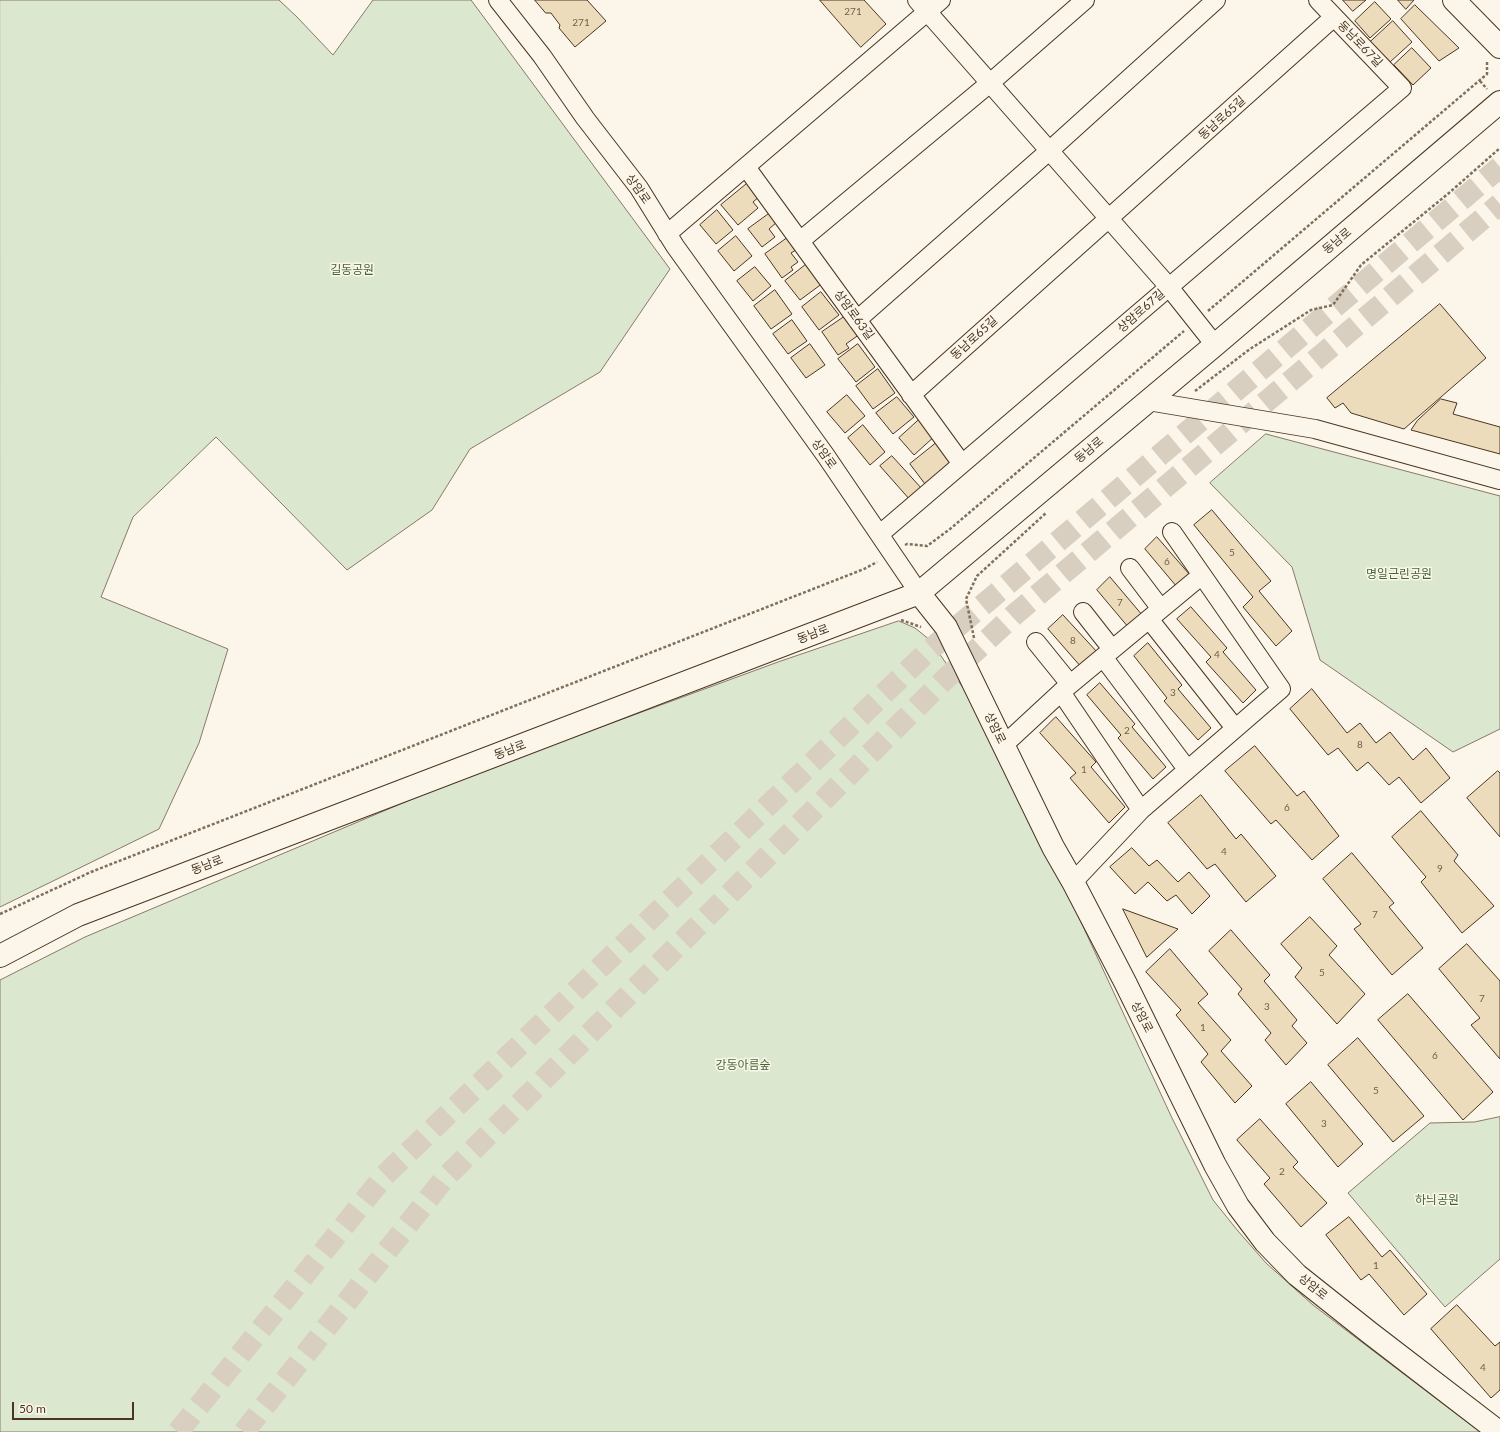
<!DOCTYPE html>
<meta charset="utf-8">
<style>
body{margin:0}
#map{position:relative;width:1500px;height:1432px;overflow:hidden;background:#fbf6e9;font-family:Lato,sans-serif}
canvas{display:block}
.scale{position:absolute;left:12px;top:1402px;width:122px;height:18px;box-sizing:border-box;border:2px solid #4a3520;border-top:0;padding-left:5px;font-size:12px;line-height:14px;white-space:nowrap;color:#4a3520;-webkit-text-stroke:3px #fbf6e9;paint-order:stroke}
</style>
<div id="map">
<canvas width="1500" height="1432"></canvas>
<div class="scale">50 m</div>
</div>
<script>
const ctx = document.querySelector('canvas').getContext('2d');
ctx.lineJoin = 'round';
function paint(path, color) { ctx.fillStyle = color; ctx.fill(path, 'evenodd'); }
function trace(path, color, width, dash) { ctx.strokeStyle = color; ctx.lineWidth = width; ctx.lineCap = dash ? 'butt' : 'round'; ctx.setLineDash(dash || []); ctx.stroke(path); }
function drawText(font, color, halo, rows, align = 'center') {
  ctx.font = font + ' Lato,"Noto Sans KR",sans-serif'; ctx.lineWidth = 3; ctx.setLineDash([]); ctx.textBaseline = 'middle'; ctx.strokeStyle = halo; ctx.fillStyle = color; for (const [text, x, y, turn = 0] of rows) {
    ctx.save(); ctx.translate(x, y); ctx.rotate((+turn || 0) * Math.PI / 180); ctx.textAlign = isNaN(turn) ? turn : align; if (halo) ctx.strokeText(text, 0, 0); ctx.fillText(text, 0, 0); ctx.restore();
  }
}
const green = new Path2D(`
 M 0,0 L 279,0 L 297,17 L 333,55 L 373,0 L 471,0 L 670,269 L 600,372 L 470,449 L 432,510 L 347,570 L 216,437 L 133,517 L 101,597 L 228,649 L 199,743 L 159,829 L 0,907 Z
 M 1266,434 L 1500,496 L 1500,729 L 1453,752 L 1320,660 L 1292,567 L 1210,483 Z
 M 899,621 L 915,628 L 930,640 L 968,695 L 1048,851 L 1172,1118 L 1213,1200 L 1238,1231 L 1266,1263 L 1313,1305 L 1480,1432 L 0,1432 L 0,980 L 85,937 L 462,778 L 778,662 Z
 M 1500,1117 L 1500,1259 L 1445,1307 L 1348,1193 L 1430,1123 L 1474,1122 Z`);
paint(green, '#dce7d0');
trace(green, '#887966', 1);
const building = new Path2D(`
 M 535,0 L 587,0 L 606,21 L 575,47 L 559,28 L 560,25 L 551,13 L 546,13 Z
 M 820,0 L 864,0 L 886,24 L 861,47 Z
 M 1343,0 L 1366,0 L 1353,11 Z
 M 1398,0 L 1414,0 L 1406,9 Z
 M 1375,2 L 1391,19 L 1370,38 L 1355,21 Z
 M 1415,5 L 1459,48 L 1439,61 L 1401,19 Z
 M 1393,21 L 1412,42 L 1390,62 L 1385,57 L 1381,61 L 1367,45 Z
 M 1412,48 L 1431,68 L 1413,85 L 1394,65 Z
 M 749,182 L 760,196 L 753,202 L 758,208 L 738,225 L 721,205 Z
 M 717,210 L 733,230 L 716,244 L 700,225 Z
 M 770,213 L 777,222 L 769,229 L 775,237 L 762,247 L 748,229 Z
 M 736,236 L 752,256 L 734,271 L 718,251 Z
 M 790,236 L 799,248 L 791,253 L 798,262 L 791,267 L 793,270 L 782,278 L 765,254 Z
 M 808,263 L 823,283 L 800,300 L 785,281 Z
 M 755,267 L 771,286 L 753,301 L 737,281 Z
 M 775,290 L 792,314 L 771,329 L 754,306 Z
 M 821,292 L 839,315 L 819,330 L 802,307 Z
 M 1440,304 L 1486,358 L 1404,429 L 1351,413 L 1343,403 L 1335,408 L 1327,398 Z
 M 847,315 L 860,334 L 846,344 L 849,348 L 838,355 L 822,332 Z
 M 792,320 L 807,341 L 788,354 L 773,334 Z
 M 810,344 L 825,365 L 806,378 L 791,358 Z
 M 858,344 L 875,367 L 856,382 L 838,359 Z
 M 878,369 L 895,393 L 873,409 L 856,386 Z
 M 847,395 L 865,416 L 845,433 L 827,412 Z
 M 897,397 L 914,417 L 893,434 L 876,413 Z
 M 1441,399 L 1457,403 L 1453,414 L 1500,427 L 1500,454 L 1411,430 L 1417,421 Z
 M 921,418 L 936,435 L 914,455 L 899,438 Z
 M 863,425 L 885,452 L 870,465 L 848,438 Z
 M 940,440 L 955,460 L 925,484 L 910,464 Z
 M 892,456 L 923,490 L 911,501 L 880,466 Z
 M 1212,510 L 1271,581 L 1259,591 L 1292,631 L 1276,646 L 1243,607 L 1253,597 L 1194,525 Z
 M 1157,537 L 1190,575 L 1177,587 L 1145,549 Z
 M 1110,577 L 1143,616 L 1129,628 L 1097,590 Z
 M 1191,607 L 1227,648 L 1223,652 L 1256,690 L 1243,703 L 1206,662 L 1211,657 L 1177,619 Z
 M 1063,615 L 1098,653 L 1082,668 L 1048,629 Z
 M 1148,643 L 1182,685 L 1178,689 L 1211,728 L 1198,740 L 1164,701 L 1167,698 L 1134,656 Z
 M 1100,683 L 1135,724 L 1132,727 L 1166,767 L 1153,779 L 1118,738 L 1121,735 L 1087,695 Z
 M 1312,689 L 1347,733 L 1360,723 L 1376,743 L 1390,732 L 1413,760 L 1426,748 L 1450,778 L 1421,803 L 1399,777 L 1389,785 L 1368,762 L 1357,771 L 1338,748 L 1328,755 L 1290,709 Z
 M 1056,717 L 1096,762 L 1091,767 L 1125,807 L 1109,823 L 1070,778 L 1076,773 L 1040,733 Z
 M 1255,746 L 1297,796 L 1304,791 L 1339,836 L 1312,860 L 1276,820 L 1271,824 L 1225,771 Z
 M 1498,771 L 1500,773 L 1500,837 L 1467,798 Z
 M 1201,795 L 1236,839 L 1241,834 L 1276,876 L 1246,902 L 1215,864 L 1207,869 L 1168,823 Z
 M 1421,811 L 1458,855 L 1454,861 L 1494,906 L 1462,933 L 1421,882 L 1426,877 L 1392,837 Z
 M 1132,848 L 1149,866 L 1157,860 L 1178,882 L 1189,872 L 1210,896 L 1192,914 L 1176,895 L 1167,901 L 1148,882 L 1135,894 L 1110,867 Z
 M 1352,853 L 1394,903 L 1389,907 L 1423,948 L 1392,975 L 1354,929 L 1361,924 L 1323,879 Z
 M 1123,909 L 1178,929 L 1147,957 Z
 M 1310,917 L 1337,946 L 1329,955 L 1365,994 L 1337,1024 L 1295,977 L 1302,968 L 1281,944 Z
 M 1231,930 L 1270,975 L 1264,981 L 1297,1020 L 1292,1026 L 1307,1043 L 1286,1065 L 1265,1040 L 1271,1033 L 1238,994 L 1242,989 L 1209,951 Z
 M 1467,944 L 1500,981 L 1500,1059 L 1471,1025 L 1480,1018 L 1439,969 Z
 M 1170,949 L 1208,994 L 1198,1003 L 1231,1040 L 1221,1051 L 1252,1086 L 1235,1103 L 1201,1062 L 1208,1054 L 1176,1015 L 1181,1010 L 1146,972 Z
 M 1408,994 L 1493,1092 L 1463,1120 L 1378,1020 Z
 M 1358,1038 L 1424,1116 L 1393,1142 L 1328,1065 Z
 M 1311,1082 L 1363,1144 L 1338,1167 L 1286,1104 Z
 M 1260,1119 L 1298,1162 L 1293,1167 L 1327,1203 L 1301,1227 L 1264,1184 L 1270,1178 L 1237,1140 Z
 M 1349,1217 L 1382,1257 L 1390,1250 L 1427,1294 L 1404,1315 L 1369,1274 L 1361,1280 L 1326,1235 Z
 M 1457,1305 L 1495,1346 L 1500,1342 L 1500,1390 L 1491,1398 L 1431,1329 Z`);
paint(building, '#ecdcbc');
trace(building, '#4a3520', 1);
trace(new Path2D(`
 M 178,1432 L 385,1175 L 925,654 L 1500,167
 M 244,1432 L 444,1179 L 940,684 L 1014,615 L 1500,204`), '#d8cfc1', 22, [22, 11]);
const minor = new Path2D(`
 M 498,0 L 542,56 L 585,118 L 639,188 L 675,246 L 826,456 L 919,593
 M 917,0 L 1169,287 L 1215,345
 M 746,167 L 962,464
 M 667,234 L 941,0
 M 800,241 L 990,83 L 1085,0
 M 857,320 L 1049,151 L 1216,0
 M 911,395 L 1334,17
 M 1148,401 L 1315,429 L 1500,480
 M 1172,532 L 1202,575
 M 880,534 L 1402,88 L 1318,0
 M 1130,568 L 1161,609
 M 1083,612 L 1112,649
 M 1149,619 L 1235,728
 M 1036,642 L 1070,684
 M 1103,657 L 1187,769
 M 1007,742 L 1061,692
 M 1073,882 L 1141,810 L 1281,689 L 1202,575 L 1061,692 L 1141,810`);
const major = new Path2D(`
 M 1454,0 L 1500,47
 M 919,593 L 946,627 L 1053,847 L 1073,882 L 1125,982 L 1215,1165 L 1238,1206 L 1265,1242 L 1297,1275 L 1370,1333 L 1499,1432
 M 0,956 L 78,915 L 919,593 L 1215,345 L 1500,102`);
trace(minor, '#4a3520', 20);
trace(major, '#4a3520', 24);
trace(new Path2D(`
 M 1480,81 L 1487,89
 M 1208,311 L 1487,74 L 1487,60
 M 1195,391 L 1250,349 L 1311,310 L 1333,305 L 1361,265 L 1449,193 L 1500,148
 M 905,545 L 907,544 L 927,546 L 950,529 L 1184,331
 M 901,620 L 921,627
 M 974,638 L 966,599 L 977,576 L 1046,513
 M 0,914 L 91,872 L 864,569 L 877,562`), '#7f6f5c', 2.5, [3, 2]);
trace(minor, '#fbf6e9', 18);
trace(major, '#fbf6e9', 22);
drawText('10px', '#725f47', null, [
 ["271",853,12],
 ["271",581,23],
 ["5",1232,553],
 ["6",1167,562],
 ["7",1120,603],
 ["8",1073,641],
 ["4",1217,655],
 ["3",1173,693],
 ["2",1127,731],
 ["8",1360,745],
 ["1",1084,770],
 ["6",1287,808],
 ["4",1224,852],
 ["9",1440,869],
 ["7",1375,915],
 ["5",1322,973],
 ["7",1482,999],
 ["3",1267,1007],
 ["1",1203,1028],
 ["6",1435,1056],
 ["5",1376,1091],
 ["3",1324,1124],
 ["2",1282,1172],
 ["1",1376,1266],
 ["4",1483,1368]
]);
drawText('12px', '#4a3520', '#fbf6e9', [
 ["동남로67길",1360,44,46],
 ["동남로65길",1222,118,-42],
 ["상암로",638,189,55],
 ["동남로",1337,241,-40],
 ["상암로67길",1141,311,-41],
 ["상암로63길",854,315,54],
 ["동남로65길",974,338,-42],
 ["동남로",1089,450,-40],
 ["상암로",824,454,55],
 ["동남로",813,634,-21],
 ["상암로",995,728,64],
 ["동남로",510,750,-21],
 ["동남로",207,865,-21],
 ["상암로",1142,1017,63],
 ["상암로",1313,1287,39]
]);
drawText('12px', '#436837', '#fbf6e9', [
 ["길동공원",352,270],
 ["명일근린공원",1399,574],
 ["강동아름숲",743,1065],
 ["하늬공원",1437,1200]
]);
</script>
